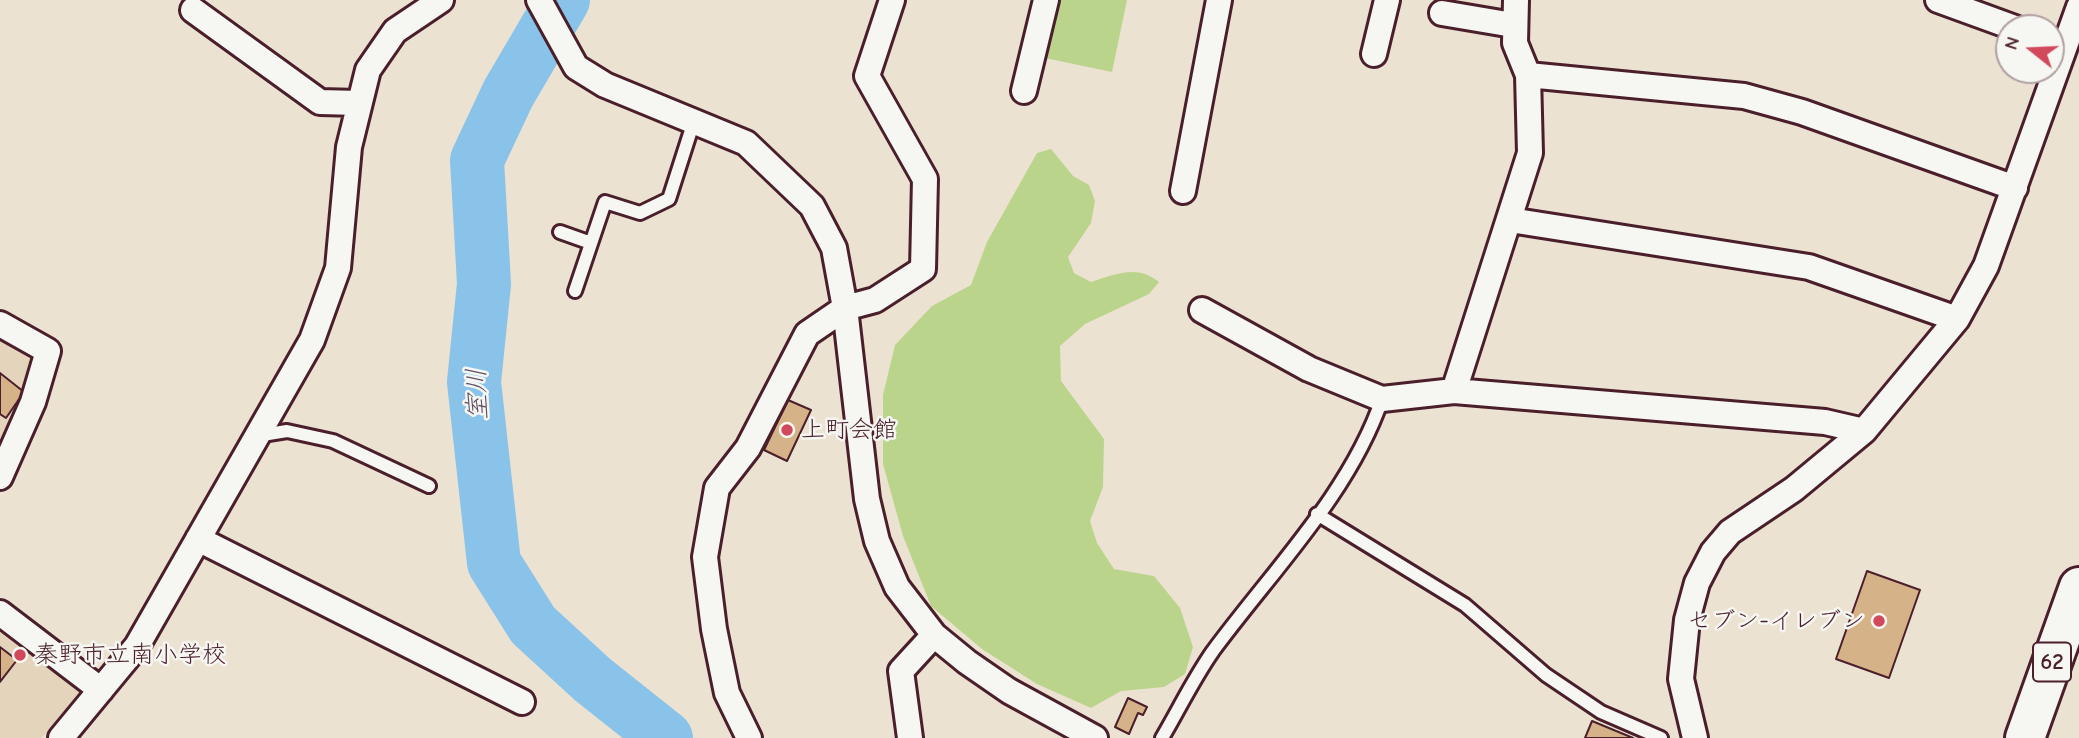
<!DOCTYPE html>
<meta charset="utf-8">
<style>
body{margin:0}
#map{position:relative;width:2079px;height:738px;overflow:hidden;background:#ece2d2;font-family:"Comic Neue",sans-serif}
canvas{display:block}
.north{position:absolute;left:1995px;top:14px;width:70px;height:70px;box-sizing:border-box;background:#f6f6f2;border:2px solid #b1a0a2;border-radius:50%;rotate:288deg;font-size:19px;font-weight:700;line-height:28px;text-align:center;color:#4a1f2b}
.north::after{content:'';display:block;margin:auto;width:24px;height:32px;background:#d1495b;clip-path:polygon(50% 0,100% 100%,50% 72%,0 100%)}
</style>
<div id="map">
<canvas width="2079" height="738"></canvas>
<div class="north">N</div>
</div>
<script>
const ctx = document.querySelector('canvas').getContext('2d');
ctx.lineJoin = 'round';
function paint(path, color) { ctx.fillStyle = color; ctx.fill(path, 'evenodd'); }
function trace(path, color, width, dash) { ctx.strokeStyle = color; ctx.lineWidth = width; ctx.lineCap = dash ? 'butt' : 'round'; ctx.setLineDash(dash || []); ctx.stroke(path); }
function drawText(font, color, halo, rows, align = 'center') {
  ctx.font = font + ' "Comic Neue","Klee One",sans-serif'; ctx.lineWidth = 5; ctx.setLineDash([]); ctx.textBaseline = 'middle'; ctx.strokeStyle = halo; ctx.fillStyle = color; for (const [text, x, y, turn = 0] of rows) {
    ctx.save(); ctx.translate(x, y); ctx.rotate((+turn || 0) * Math.PI / 180); ctx.textAlign = isNaN(turn) ? turn : align; if (halo) ctx.strokeText(text, 0, 0); ctx.fillText(text, 0, 0); ctx.restore();
  }
}
paint(new Path2D(`
 M 0,331 L 29,350 L 38,368 L 0,466 Z
 M 0,624 L 81,687 L 82,701 L 41,738 L 0,738 Z`), '#e5d4bc');
paint(new Path2D(`
 M 1058,0 L 1127,0 L 1112,72 L 1045,58 Z
 M 1051,149 L 1073,176 L 1089,185 L 1095,201 L 1091,223 L 1068,257 L 1074,273 L 1091,282 C 1115,274 1138,264 1159,282 L 1149,294 L 1085,324 L 1060,346 L 1061,381 L 1104,439 L 1103,487 L 1090,521 L 1097,543 L 1114,569 L 1154,576 L 1180,608 L 1193,647 L 1185,674 L 1164,687 L 1121,691 L 1091,708 L 1037,684 L 982,649 L 931,606 L 903,536 L 883,464 L 883,395 L 895,345 L 932,306 L 971,285 L 987,242 L 1037,153 Z`), '#bbd48b');
trace(new Path2D(`
 M 563,0 L 508,94 L 477,160 L 484,284 L 474,382 L 494,563 L 533,625 L 593,680 L 666,738`), '#8ac3e9', 54);
const building = new Path2D(`
 M 0,373 L 24,392 L 6,418 L 0,414 Z
 M 788,400 L 811,410 L 787,461 L 764,450 Z
 M 1867,571 L 1920,590 L 1889,678 L 1836,659 Z
 M 0,647 L 17,660 L 0,682 Z
 M 1128,698 L 1147,707 L 1143,715 L 1138,713 L 1129,734 L 1115,727 Z
 M 1592,721 L 1633,738 L 1585,738 Z`);
paint(building, '#d5b287');
trace(building, '#4a1f2b', 2);
const lane = new Path2D(`
 M 560,232 L 591,243
 M 575,291 L 605,202 L 640,213 L 669,199 L 693,124
 M 256,436 L 287,431 L 333,441 L 429,486
 M 1317,514 L 1465,605 L 1546,675 L 1601,712 L 1661,738
 M 1162,738 C 1179,709 1194,678 1213,651 C 1272,571 1350,493 1382,399`);
const street = new Path2D(`
 M 539,0 L 576,67 L 605,85 L 746,143 L 812,206 L 834,248 L 845,308 L 867,499 L 877,541 L 897,587 L 934,635 L 967,662 L 1009,691 L 1095,738
 M 1938,0 L 2015,28
 M 193,10 L 320,102 L 358,103
 M 1442,13 L 1513,25
 M 1374,54 L 1387,0
 M 1528,75 L 1744,96 L 1802,112 L 2015,188
 M 1024,91 L 1046,0
 M 1183,191 L 1219,0
 M 1510,220 L 1809,267 L 1957,319
 M 1202,310 L 1309,369 L 1382,399 L 1454,391 L 1825,422 L 1864,431
 M 0,324 L 48,351 L 33,402 L 0,477
 M 1454,391 L 1530,153 L 1528,75 L 1515,43 L 1516,0
 M 198,539 L 522,702
 M 0,613 L 101,690
 M 61,738 L 137,646 L 312,340 L 338,268 L 349,147 L 368,70 L 395,31 L 441,0
 M 749,738 L 727,693 L 714,629 L 705,557 L 717,488 L 748,448 L 807,334 L 845,308 L 875,300 L 923,269 L 925,179 L 867,76 L 892,0
 M 910,738 L 901,671 L 934,635
 M 1695,738 L 1681,679 L 1687,620 L 1697,583 L 1713,552 L 1730,532 L 1794,489 L 1864,431 L 1957,319 L 1986,266 L 2079,7`);
const primary = new Path2D(`
 M 2025,738 L 2079,587`);
trace(lane, '#4a1f2b', 18);
trace(street, '#4a1f2b', 30);
trace(primary, '#4a1f2b', 44);
trace(lane, '#f6f6f2', 12);
trace(street, '#f6f6f2', 24);
trace(primary, '#f6f6f2', 38);
for (const [x, y, r, color] of [
 [787,430,7,"#d1495b"],
 [1879,621,7,"#d1495b"],
 [20,655,7,"#d1495b"]
]) { const dot = new Path2D(); dot.arc(x, y, r, 0, 2 * Math.PI); ctx.fillStyle = color; ctx.fill(dot); trace(dot, '#f6f6f2', 2.5); }
for (const [x, y, w] of [
 [2052,662,38]
]) { const box = new Path2D(); box.roundRect(x - w / 2, y - 19.5, w, 39, 5); ctx.fillStyle = '#f6f6f2'; ctx.fill(box); trace(box, '#4a1f2b', 2); }
drawText('bold 23px', '#4a1f2b', null, [
 ["62",2052,662]
]);
drawText('24px', '#4a1f2b', '#f6f6f2', [
 ["上町会館",801,430],
 ["セブン-イレブン",1865,621,"right"],
 ["秦野市立南小学校",34,655]
], 'left');
drawText('italic 26px', '#5d5064', '#f6f6f2', [
 ["室川",478,394,-92]
]);
</script>
